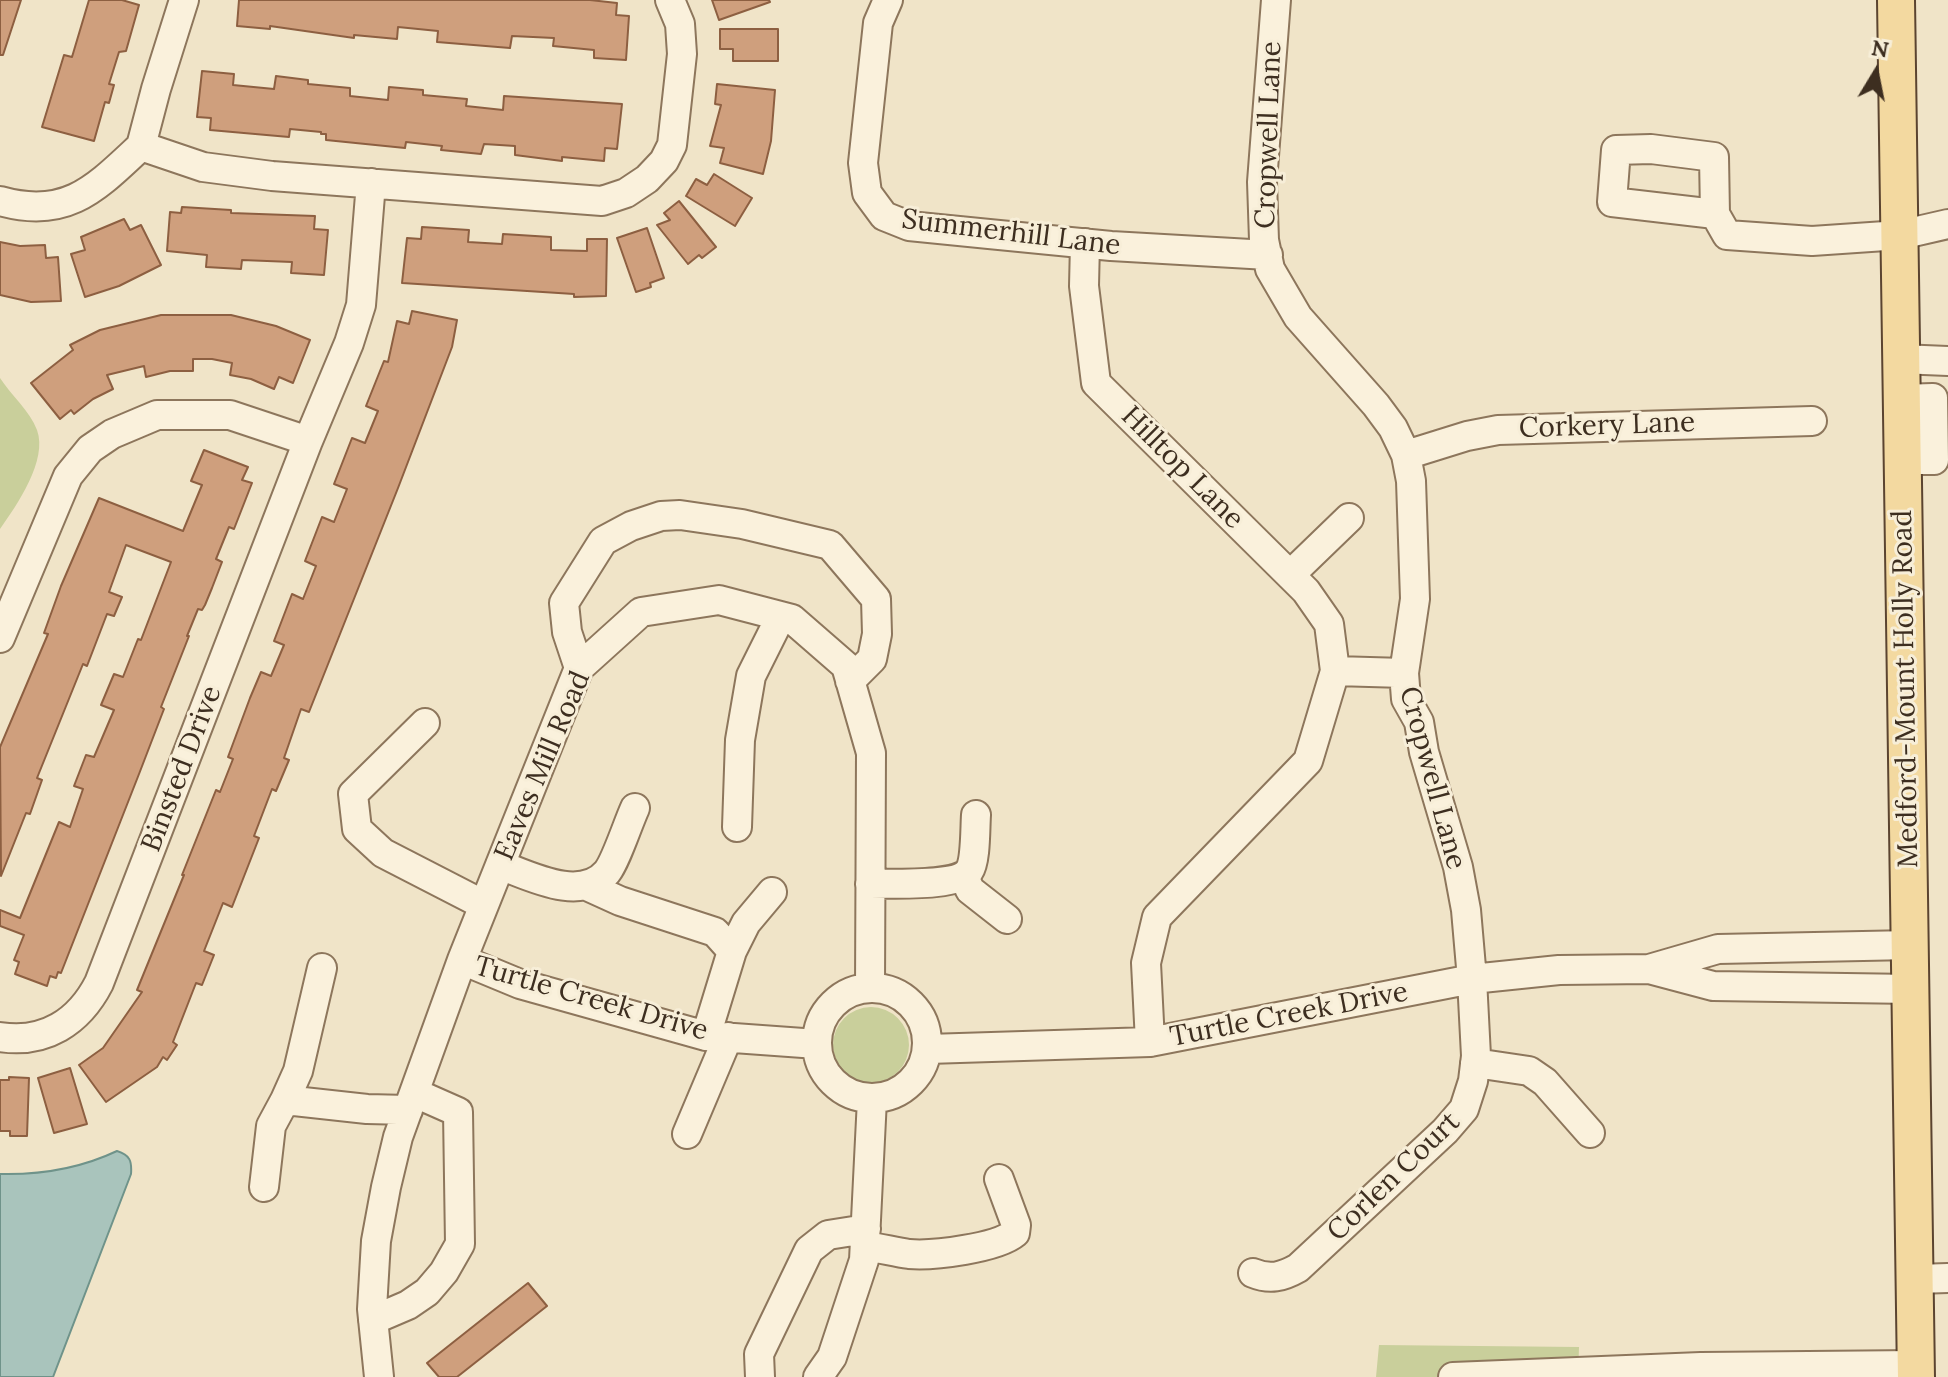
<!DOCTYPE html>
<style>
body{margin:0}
#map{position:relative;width:1948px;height:1377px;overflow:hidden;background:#f0e4c8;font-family:Lora,serif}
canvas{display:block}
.north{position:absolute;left:1836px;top:32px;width:80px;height:80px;-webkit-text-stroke:6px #f7eed8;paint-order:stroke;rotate:10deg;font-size:22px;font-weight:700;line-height:32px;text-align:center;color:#3d2e20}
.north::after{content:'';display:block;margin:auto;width:28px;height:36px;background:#3d2e20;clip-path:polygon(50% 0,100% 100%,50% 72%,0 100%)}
</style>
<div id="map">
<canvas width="1948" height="1377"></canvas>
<div class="north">N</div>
</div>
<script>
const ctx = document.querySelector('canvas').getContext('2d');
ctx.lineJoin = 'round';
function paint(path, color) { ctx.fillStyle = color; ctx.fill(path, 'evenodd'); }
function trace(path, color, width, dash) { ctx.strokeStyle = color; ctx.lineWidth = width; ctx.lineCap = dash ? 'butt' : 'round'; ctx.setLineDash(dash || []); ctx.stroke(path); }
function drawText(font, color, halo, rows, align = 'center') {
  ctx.font = font + ' Lora,serif'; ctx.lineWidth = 6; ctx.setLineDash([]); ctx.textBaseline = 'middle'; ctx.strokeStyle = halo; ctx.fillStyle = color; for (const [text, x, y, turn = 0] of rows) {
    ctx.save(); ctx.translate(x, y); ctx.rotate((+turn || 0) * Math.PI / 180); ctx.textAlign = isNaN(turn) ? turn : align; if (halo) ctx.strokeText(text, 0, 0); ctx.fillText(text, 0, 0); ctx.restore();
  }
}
paint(new Path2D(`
 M 0,378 C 11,395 30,411 37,430 C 48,460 17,505 0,529 Z
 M833 1045a38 38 0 1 1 76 0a38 38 0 1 1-76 0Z
 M 1379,1345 L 1579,1347 L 1578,1377 L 1376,1377 Z`), '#c9cf9b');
const water = new Path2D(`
 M 117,1151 C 130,1155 132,1161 131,1174 L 53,1377 L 0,1377 L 0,1174 C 41,1175 79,1169 117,1151 Z`);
paint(water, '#a9c4bc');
trace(water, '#6f938a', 2);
const building = new Path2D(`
 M 0,0 L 21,0 L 3,55 L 0,55 Z
 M 89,0 L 122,0 L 139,5 L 126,51 L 119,52 L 109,84 L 114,85 L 109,103 L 105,102 L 94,141 L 42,127 L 64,55 L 72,57 Z
 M 239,0 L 590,0 L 617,3 L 616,15 L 629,16 L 626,60 L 594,58 L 594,50 L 553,46 L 554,38 L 512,36 L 510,48 L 437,42 L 438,31 L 398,27 L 397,39 L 354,35 L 354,38 L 270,26 L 270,29 L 237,26 Z
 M 712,0 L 769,0 L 770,2 L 719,20 Z
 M 720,29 L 778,29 L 778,61 L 733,61 L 733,49 L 720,49 Z
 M 202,71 L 234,74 L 233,85 L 274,89 L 276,76 L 308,80 L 308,84 L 350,88 L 350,96 L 388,100 L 389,87 L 423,90 L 423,95 L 467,99 L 466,106 L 503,110 L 504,96 L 622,104 L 617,149 L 605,148 L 604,161 L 562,157 L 562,161 L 515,155 L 515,146 L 484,144 L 481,154 L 441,150 L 442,146 L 406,142 L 405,148 L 326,140 L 326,134 L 321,134 L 321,132 L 290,129 L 289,137 L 210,130 L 211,118 L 197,117 Z
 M 717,84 L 775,90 L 771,141 L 763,174 L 720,163 L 724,148 L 710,146 L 721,105 L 715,104 Z
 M 714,174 L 752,198 L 735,226 L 686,196 L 696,179 L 707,185 Z
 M 679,201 L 716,247 L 702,258 L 699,255 L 688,264 L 657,225 L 670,220 L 664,213 Z
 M 182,207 L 231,210 L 231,213 L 315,216 L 314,229 L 328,230 L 324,275 L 291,273 L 292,262 L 242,260 L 241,269 L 206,267 L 207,255 L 167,251 L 170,212 L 181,213 Z
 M 124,219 L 130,230 L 141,225 L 161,265 L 119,286 L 85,297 L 71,254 L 85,250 L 81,237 Z
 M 422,227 L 469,230 L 468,242 L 502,244 L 503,234 L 551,237 L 551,250 L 587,251 L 587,239 L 607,239 L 606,296 L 574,297 L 574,294 L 402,283 L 407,238 L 421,239 Z
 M 647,228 L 664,278 L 650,283 L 651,287 L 636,292 L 617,238 Z
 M 0,242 L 20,246 L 45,245 L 46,258 L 58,257 L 61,301 L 31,302 L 0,295 Z
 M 412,311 L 457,320 L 452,347 L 398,488 L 309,712 L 301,709 L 284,758 L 289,760 L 276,791 L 272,789 L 254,836 L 259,838 L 232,907 L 223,903 L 204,951 L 214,955 L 202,985 L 196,983 L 173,1042 L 177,1045 L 167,1060 L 163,1057 L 157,1067 L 106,1102 L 79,1065 L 103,1048 L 142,992 L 137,990 L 184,875 L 182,875 L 216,790 L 220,792 L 233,759 L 228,757 L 250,698 L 261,672 L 271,676 L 284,645 L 274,641 L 292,594 L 303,599 L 316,566 L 305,561 L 322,517 L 334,522 L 347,489 L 334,484 L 352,438 L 365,443 L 378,411 L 366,406 L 384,361 L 388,362 L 397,321 L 409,324 Z
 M 161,315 L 231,315 L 276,326 L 310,340 L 293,383 L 279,377 L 274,389 L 251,379 L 230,375 L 232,363 L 212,359 L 193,359 L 193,371 L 170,371 L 146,377 L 144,366 L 107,375 L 113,389 L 93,399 L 74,414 L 71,410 L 60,419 L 31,383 L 73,350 L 70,345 L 100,330 Z
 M 204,450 L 248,467 L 242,480 L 252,483 L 234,529 L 229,527 L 216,559 L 222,562 L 212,588 L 205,605 L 202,610 L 198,609 L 187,636 L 189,636 L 161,707 L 164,709 L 139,774 L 61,973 L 58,972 L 56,978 L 50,976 L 47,986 L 15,974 L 19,962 L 14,960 L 24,935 L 0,926 L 0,910 L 20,918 L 59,822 L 70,827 L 83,789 L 74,786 L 86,755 L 94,757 L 114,710 L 101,705 L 114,674 L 123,677 L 138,639 L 141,640 L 171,562 L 126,545 L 109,592 L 122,597 L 114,616 L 107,614 L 87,666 L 83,664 L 37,778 L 42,780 L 30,814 L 26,813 L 1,876 L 0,747 L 48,634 L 44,633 L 61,586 L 99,498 L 183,531 L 202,485 L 191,481 Z
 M 70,1068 L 87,1124 L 54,1133 L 38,1078 Z
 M 9,1077 L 29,1078 L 27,1136 L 10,1136 L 10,1131 L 0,1131 L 0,1080 L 9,1080 Z
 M 528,1283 L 547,1306 L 457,1377 L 439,1377 L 427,1363 Z`);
paint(building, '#cf9f7d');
trace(building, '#8d5f41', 2);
const minor = new Path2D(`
 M 888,0 L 878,23 L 863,163 L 867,193 L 884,216 L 909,226 L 989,234 L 1111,246 L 1268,255
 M 141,146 L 156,89 L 184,0
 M 0,201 C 67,220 96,188 141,146 L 203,167 L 272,176 L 602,201 L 626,193 L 647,179 L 664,161 L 672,145 L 682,54 L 680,24 L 670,0
 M 1715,214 L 1612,202 L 1616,150 L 1651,149 L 1714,157 L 1715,214 L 1727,235 L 1812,241 L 1900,235 L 1948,224
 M 1085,243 L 1084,286 L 1096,383 L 1306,591 L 1329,624 L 1335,671 L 1308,761 L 1157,917 L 1146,963 L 1150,1042
 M 1900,359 L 1948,361
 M 1900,399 L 1933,398 L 1934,460 L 1901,460
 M 1406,455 L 1467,436 L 1498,430 L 1812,421
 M 1290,575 L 1349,518
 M 0,638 L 68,476 L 90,449 L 112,434 L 157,415 L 230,415 L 308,441
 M 579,668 L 567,632 L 564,603 L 603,541 L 631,526 L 661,516 L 680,515 L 742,524 L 830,545 L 876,599 L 877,634 L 872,659 L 850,681
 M 1335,671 L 1404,673
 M 425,723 L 353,794 L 357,829 L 383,853 L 484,905
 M 737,827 L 740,740 L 751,676 L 781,616
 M 500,865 C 530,876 581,903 607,872 C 616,861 628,823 635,808
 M 964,876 L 970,890 L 1007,919
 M 870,884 C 890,883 958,887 969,871 C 976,861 975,828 976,815
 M 587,886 L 620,901 L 715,932 L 732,951 L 706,1036
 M 1911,945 L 1718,949 L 1649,969 L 1713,986 L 1912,989
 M 732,951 L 746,923 L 772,892
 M 462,960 L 520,984 L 706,1036 L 817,1044
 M 322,968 L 298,1071 L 285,1100 L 367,1109 L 408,1110
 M817 1043a55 55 0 1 1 110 0a55 55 0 1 1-110 0Z
 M 0,1037 C 45,1044 79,1022 99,983 L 308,441 L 349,343 L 361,305 L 371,183
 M 928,1049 L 1150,1042 L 1472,979 L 1559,970 L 1649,969
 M 1475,1063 L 1529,1071 L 1545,1082 L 1590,1133
 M 687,1134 L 728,1037
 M 264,1187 L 271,1126 L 285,1100
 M 865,1246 C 880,1248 895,1252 909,1254 C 934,1256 997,1248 1015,1233 L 1016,1225 L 999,1179
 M 1253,1273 C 1270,1280 1282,1277 1298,1268 L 1445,1131 L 1464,1109 L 1473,1081 L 1476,1056 L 1472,979 L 1466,910 L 1458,867 L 1424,752 L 1419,722 L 1406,699 L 1404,673 L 1415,599 L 1411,481 L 1406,455 L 1393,428 L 1376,405 L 1298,317 L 1270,269 L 1264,240 L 1262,182 L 1276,0
 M 1917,1279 L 1948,1278
 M 373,1320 L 408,1305 L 427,1292 L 444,1272 L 460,1244 L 458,1112 L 415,1093
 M 379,1377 L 372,1309 L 376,1241 L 386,1187 L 398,1137 L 462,960 L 579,668 L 641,612 L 719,600 L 792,619 L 846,666 L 871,753 L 870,988
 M 760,1377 L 759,1354 L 809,1250 L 828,1235 L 866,1229
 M 818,1377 L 832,1357 L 864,1260 L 872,1099
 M 1453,1377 L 1701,1367 L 1916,1365`);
const major = new Path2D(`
 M 1896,0 L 1916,1377`);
trace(minor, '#8d765c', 32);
trace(major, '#5b4430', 40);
trace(minor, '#faf1dc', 28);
trace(major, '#f3d9a0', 36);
drawText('28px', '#3d2e20', '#f7eed8', [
 ["Cropwell Lane",1269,135,-88],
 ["Summerhill Lane",1011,233,7],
 ["Corkery Lane",1607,426,-2],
 ["Hilltop Lane",1182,468,45],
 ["Medford-Mount Holly Road",1906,689,-91],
 ["Eaves Mill Road",543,766,-67],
 ["Binsted Drive",182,769,-69],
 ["Cropwell Lane",1432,778,75],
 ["Turtle Creek Drive",591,999,16],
 ["Turtle Creek Drive",1289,1015,-11],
 ["Corlen Court",1394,1177,-44]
]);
</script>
